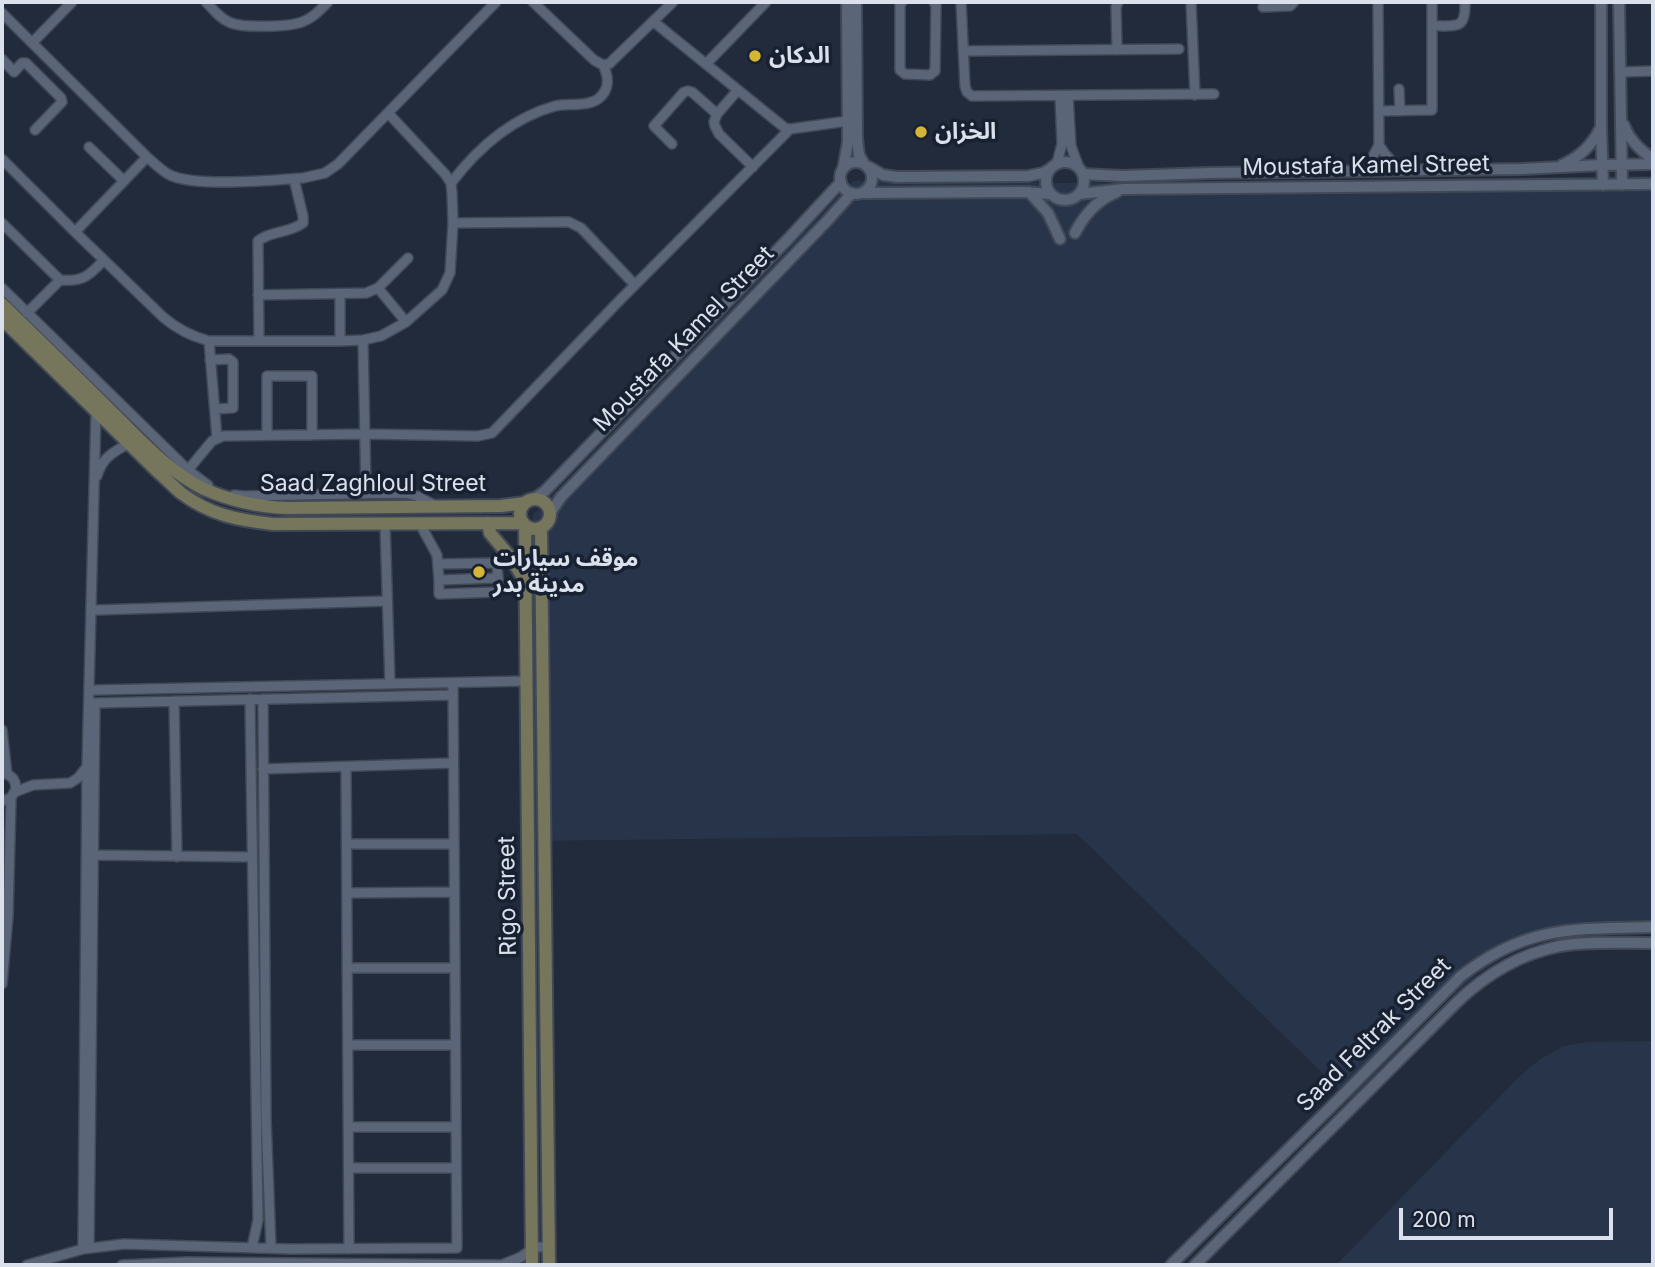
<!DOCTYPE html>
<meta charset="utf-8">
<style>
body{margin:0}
#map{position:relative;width:1655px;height:1267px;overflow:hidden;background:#212b3b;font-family:Inter,sans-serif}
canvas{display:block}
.frame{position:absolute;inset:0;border:4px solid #dae1ec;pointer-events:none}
.scale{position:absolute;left:1399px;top:1208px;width:214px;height:32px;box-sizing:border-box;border:4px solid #dae1ec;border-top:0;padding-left:9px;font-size:21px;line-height:24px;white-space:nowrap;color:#dae1ec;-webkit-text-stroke:5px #182131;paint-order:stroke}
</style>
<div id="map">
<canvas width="1655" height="1267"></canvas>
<div class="frame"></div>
<div class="scale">200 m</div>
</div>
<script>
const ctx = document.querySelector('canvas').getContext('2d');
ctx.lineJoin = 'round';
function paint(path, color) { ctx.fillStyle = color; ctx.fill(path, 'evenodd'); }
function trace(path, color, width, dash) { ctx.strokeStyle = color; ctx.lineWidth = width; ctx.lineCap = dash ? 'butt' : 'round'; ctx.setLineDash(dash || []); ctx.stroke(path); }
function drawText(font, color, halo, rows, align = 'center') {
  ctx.font = font + ' Inter,"Noto Sans Arabic",sans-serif'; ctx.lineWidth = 7; ctx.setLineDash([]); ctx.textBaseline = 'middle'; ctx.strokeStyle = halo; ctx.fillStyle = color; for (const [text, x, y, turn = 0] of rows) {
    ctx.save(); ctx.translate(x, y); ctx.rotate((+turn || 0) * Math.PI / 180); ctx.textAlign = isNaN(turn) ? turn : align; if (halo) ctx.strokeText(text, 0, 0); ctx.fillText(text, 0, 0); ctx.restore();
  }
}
paint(new Path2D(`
 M 1653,176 L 1653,934 L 1581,935 L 1543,942 L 1509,954 L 1479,973 L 1445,1002 L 1350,1100 L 1077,834 L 536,841 L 533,515 L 853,181 L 1069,183 Z
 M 1653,1041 L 1653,1265 L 1336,1265 L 1519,1077 L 1540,1059 L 1564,1046 L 1588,1042 Z`), '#283449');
const minor = new Path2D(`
 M 206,2 C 213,9 220,19 231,23 C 244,28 289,27 302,22 C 313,18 320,10 328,2
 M 533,2 L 594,60 L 603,65 L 609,64 L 613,60 L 673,2
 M 902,2 L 900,5 L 900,70 L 905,74 L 930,75 L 935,71 L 936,6 L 934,2
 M 961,2 L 965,86 L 967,92 L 972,96 L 1214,94
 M 1191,2 L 1195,95
 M 1263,7 L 1290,6 L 1294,2
 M 2,13 L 147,157 C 154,163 161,170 168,174 C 192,188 274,180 303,178 L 325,173 L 338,164 L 496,2
 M 654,22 L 785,128 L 790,129 L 848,121
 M 1432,26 C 1456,25 1466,31 1465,2
 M 32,43 L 72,2
 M 1117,50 L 1116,7 L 1118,2
 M 964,51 L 1179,49
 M 2,59 L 14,72 L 22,63 L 26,63 L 61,98 L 62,102 L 35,130
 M 706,64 L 766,2
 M 1620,72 L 1653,71
 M 1399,89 L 1400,111
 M 738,90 L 717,114 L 714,122 L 715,126 L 719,134 L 753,167
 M 1068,96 L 1071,146 L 1079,168
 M 1379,111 L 1432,110 L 1432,2
 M 672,144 L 654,126 L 684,92 L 688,91 L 692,92 L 717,114
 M 1379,145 C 1386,157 1394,165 1406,170
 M 89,147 L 124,181
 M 2,159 L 75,232 L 163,317 C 177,329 190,336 209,341 L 340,341 L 363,340 L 381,336 L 406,322 L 442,290 L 450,273 L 453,223 L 452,193 L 451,183 L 445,174 L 388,113
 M 1057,163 L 1062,144 L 1060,96
 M 1356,171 L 1371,160 L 1379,145 L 1378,2
 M 451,183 C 477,149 512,118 555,106 C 568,103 587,107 598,99 C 610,90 609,77 603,65
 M 2,223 L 60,280 C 83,282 89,276 104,260
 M 453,223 L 563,222 L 569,222 L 581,228 L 635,285
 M 75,232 L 147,157
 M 2,288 L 188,470 L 208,485
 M 378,288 L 406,322
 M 258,295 L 366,293 L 378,288 L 408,258
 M 27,313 L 60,280
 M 363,340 L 366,493
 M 209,341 L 217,438
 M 259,341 L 258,241 C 270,231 290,233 303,223 L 303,216 L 294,179
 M 340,341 L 340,294
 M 210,360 L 229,359 L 233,362 L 233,408 L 215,409
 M 267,435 L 267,376 L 312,376 L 312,435
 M 188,470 L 212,441 L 223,436 L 365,434 L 478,436 L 492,433 L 619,301 L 790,129
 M 97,476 C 102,458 113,452 128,444
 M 234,495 L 244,496 L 405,493 L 417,496 L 434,505
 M 385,524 L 390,684
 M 420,524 L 437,555 L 439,580 L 498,578
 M 438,564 L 494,563 L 497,566 L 499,589 L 496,592 L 439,594 L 439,580
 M 96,610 L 387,601
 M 95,690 L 527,681
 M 250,699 L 258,1220 L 252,1247
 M 263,699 L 266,1119 L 271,1248
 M 174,701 L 177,857
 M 95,703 L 453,695
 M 2,730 L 7,774
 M 346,767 L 349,1249
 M 263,769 L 453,763
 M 2,773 C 11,774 16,780 16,789 L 11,798 L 2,801
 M 15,792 L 33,785 L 70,783 L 78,778 L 86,768
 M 347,844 L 454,844
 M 93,855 L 252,857
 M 347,893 L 454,892
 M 347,968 L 455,968
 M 2,984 L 8,916 L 11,798
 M 348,1045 L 455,1045
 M 349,1127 L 456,1127
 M 349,1168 L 456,1168
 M 89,1247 L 95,703
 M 83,1249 L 87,766 L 96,411
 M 504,1264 L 521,1257 L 535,1247 L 549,1247
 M 27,1265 L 83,1249 L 124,1244 L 291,1249 L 457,1248 L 453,683
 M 122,1265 L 187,1262 L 510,1265`);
const tertiary = new Path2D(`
 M 856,2 L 857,139 L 859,155 L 864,164
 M 1601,2 L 1601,126 L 1603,185
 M 1619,2 L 1622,185
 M 1624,125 C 1629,140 1640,150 1653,159
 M1046 181a19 19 0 1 1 38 0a19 19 0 1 1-38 0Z
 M840 178a16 16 0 1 1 32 0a16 16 0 1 1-32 0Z
 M 1562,165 C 1580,157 1592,145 1600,129
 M 869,167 L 883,175 L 897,177 L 1028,176 L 1043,173 L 1050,169
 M 843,169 L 848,142 L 847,2
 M 1083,174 L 1123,176 L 1210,173 L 1521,169 L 1602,165 L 1653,164
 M 1029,192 L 1048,213 L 1060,239
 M 863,193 L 1024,192 L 1050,194
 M 1079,194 L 1124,189 L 1653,184
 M 1075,233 C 1084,215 1097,200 1117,192
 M 534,499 L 545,491 L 789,238 L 841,182
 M 549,515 L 561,497 L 827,221 L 852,193
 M 1171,1265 L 1338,1100 L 1461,976 C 1527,925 1574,929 1653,927
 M 1195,1265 L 1456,1003 C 1485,975 1520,954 1560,946 C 1590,941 1623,943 1653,943`);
const secondary = new Path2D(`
 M 2,304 C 38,339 74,374 110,410 C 139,438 167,471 204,489 C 231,501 258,507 288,508 L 501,506 L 525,503
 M 2,319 L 157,471 C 165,478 173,486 181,493 C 210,515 238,520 273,524 L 523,523
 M520 514a15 15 0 1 1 30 0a15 15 0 1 1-30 0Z
 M 488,523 L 490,533 L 511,558 L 525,581
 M 525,525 L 532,1265
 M 541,528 L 549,1265`);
trace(minor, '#414957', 12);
trace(tertiary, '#414957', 14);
trace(secondary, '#414957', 16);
trace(minor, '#5a6578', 9);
trace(tertiary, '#5a6578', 10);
trace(secondary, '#76765c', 12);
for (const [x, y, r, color] of [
 [755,56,7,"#d4b535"],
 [921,132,7,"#d4b535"],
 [479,572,7,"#d4b535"]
]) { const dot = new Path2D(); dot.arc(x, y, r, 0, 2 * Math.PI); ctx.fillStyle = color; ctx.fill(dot); trace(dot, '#182131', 2.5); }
drawText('bold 23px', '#dae1ec', '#182131', [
 ["الدكان",769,56],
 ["الخزان",935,132],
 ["موقف سيارات",493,559],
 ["مدينة بدر",493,585]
], 'left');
drawText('23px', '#dae1ec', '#182131', [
 ["Moustafa Kamel Street",1366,166,-1],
 ["Moustafa Kamel Street",684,339,-46],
 ["Saad Zaghloul Street",373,484],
 ["Rigo Street",508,896,-91],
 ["Saad Feltrak Street",1374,1035,-45]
]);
</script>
